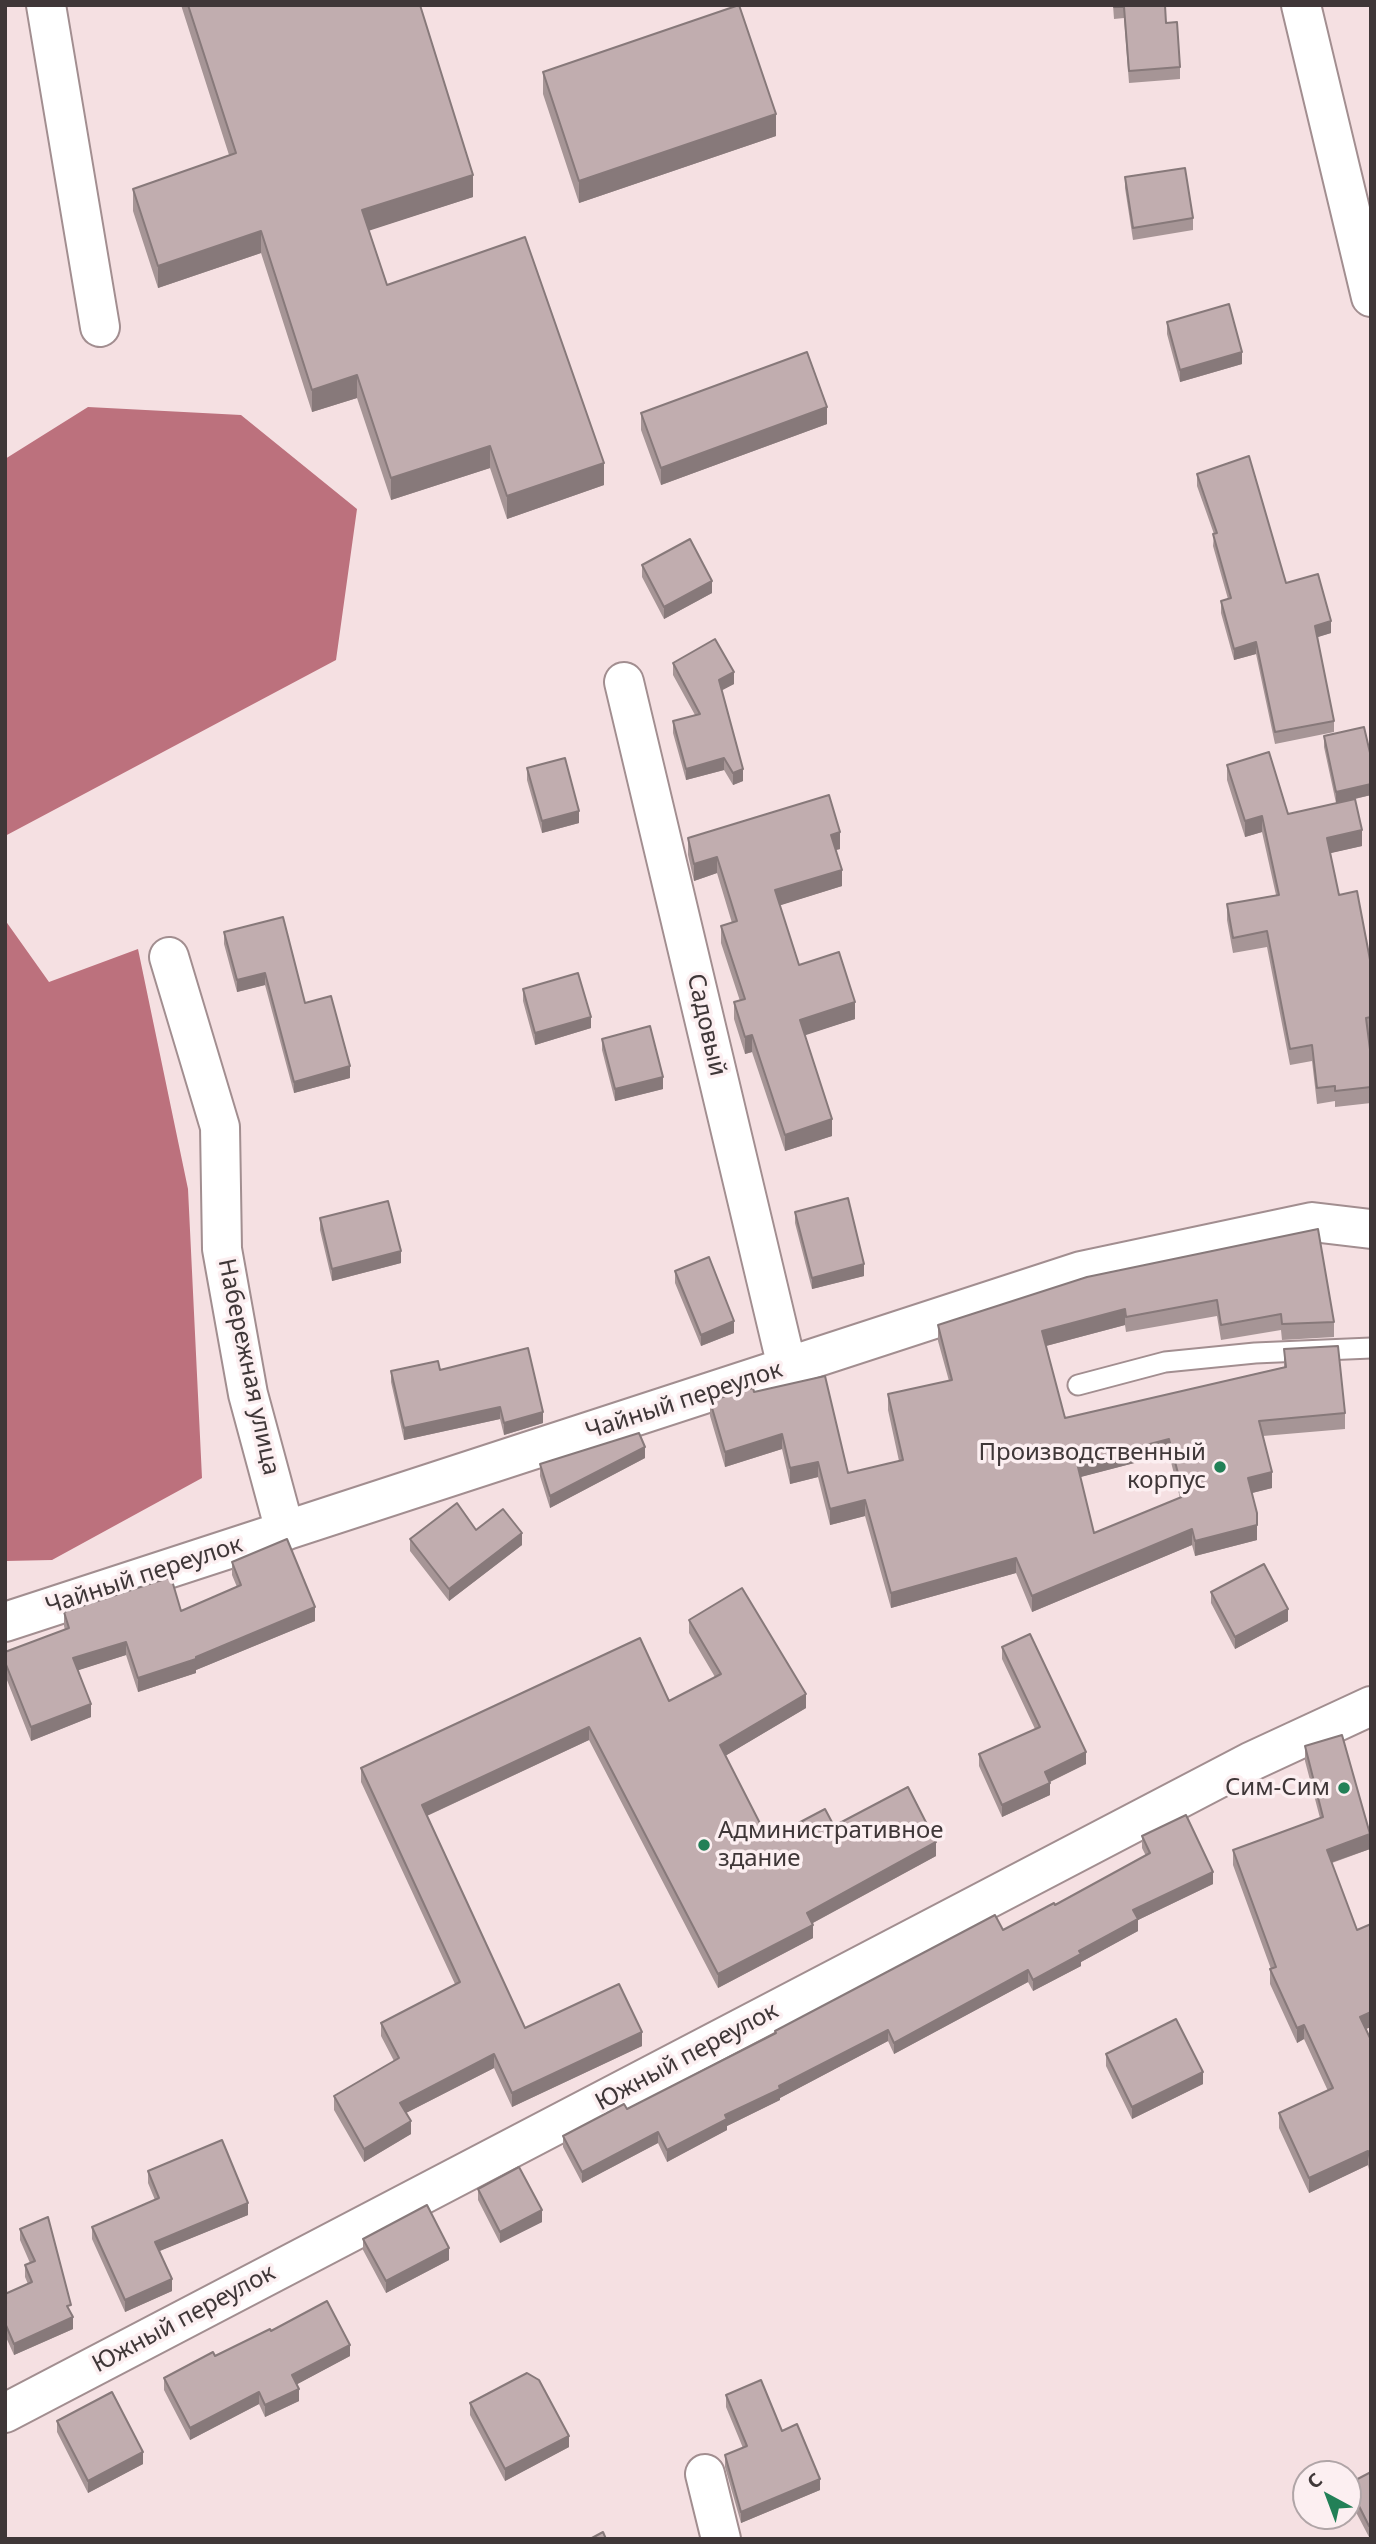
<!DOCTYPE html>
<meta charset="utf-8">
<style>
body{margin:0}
#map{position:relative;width:1376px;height:2544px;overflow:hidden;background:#f5e0e2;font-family:"Noto Sans",sans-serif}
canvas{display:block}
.frame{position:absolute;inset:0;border:7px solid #3f3738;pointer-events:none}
.north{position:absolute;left:1292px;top:2460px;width:70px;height:70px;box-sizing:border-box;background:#fceff1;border:2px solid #b0a5a7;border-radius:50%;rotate:319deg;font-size:19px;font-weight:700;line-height:28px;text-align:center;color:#3f3738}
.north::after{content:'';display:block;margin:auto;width:24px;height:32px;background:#228057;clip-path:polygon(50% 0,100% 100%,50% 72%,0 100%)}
</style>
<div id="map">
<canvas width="1376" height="2544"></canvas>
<div class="frame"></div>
<div class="north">С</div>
</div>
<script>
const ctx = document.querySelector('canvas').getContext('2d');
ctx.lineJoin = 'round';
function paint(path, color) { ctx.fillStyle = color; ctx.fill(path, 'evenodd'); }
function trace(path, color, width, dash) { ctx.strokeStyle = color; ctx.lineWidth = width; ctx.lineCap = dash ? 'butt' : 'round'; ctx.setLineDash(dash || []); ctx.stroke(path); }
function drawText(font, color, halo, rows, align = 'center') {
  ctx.font = font + ' "Noto Sans",sans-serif'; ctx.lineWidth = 7; ctx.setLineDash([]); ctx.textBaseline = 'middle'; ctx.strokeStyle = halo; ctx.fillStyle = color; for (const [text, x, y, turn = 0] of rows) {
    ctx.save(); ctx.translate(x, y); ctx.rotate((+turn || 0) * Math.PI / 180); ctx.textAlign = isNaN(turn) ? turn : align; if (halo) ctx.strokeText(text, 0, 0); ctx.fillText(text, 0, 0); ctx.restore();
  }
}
paint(new Path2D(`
 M 88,407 L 241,415 L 357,509 L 336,660 L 5,836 L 5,459 Z
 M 5,920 L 49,982 L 138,949 L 188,1189 L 202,1478 L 52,1560 L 5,1561 Z`), '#bc717d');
const service = new Path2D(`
 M 1078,1385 L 1165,1362 L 1255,1353 L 1371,1348`);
const minor = new Path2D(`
 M 46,5 L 100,327
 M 624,682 L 787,1367
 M 169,957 L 220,1127 L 222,1249 L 248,1394 L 285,1531
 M 5,1622 L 1081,1271 L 1312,1222 L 1371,1229
 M 5,2413 L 1250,1762 L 1371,1706
 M 705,2474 L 721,2539`);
const trunk = new Path2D(`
 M 1301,5 L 1371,297`);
trace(service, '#a28e90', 23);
trace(minor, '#a28e90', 42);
trace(trunk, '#a28e90', 42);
trace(service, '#fff', 19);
trace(minor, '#fff', 38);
trace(trunk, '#fff', 38);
paint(new Path2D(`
 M 181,5 L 420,5 L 473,197 L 369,230 L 387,285 L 604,485 L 507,519 L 490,468 L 391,500 L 357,398 L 312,412 L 261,253 L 158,288 L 133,211 L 133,189 L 229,155 Z
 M 1113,5 L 1165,5 L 1166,23 L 1180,67 L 1180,79 L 1129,83 L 1124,18 L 1114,19 Z
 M 543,72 L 776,136 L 579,203 L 543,94 Z
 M 1125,177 L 1193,218 L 1193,230 L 1133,240 L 1125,188 Z
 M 1167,322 L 1242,364 L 1180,382 L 1167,334 Z
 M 641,413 L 827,424 L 661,485 L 641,430 Z
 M 1197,474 L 1286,583 L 1331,633 L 1317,637 L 1334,721 L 1334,732 L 1275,744 L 1256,654 L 1234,660 L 1221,613 L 1221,601 L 1228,599 L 1213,546 L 1214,534 L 1197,486 Z
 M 642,565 L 712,593 L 664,619 L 642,577 Z
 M 673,663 L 734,684 L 721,690 L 743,781 L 733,785 L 724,770 L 686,780 L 673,733 L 673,721 L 695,715 L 673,675 Z
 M 1324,736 L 1371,757 L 1371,795 L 1347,801 L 1362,846 L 1330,853 L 1339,895 L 1371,965 L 1371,1033 L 1368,1033 L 1371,1057 L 1371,1103 L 1335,1107 L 1335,1101 L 1317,1104 L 1312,1061 L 1290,1065 L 1267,947 L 1233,953 L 1227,920 L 1227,904 L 1276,895 L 1262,832 L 1245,837 L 1227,780 L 1227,765 L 1288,814 L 1336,803 L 1324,747 Z
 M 527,768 L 579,823 L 542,833 L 527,780 Z
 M 688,838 L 840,849 L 836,850 L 842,886 L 780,905 L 799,965 L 855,1019 L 804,1035 L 832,1136 L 785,1151 L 752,1052 L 745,1054 L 734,1019 L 734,1002 L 740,1001 L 721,943 L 721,926 L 732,923 L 717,873 L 694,881 L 688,855 Z
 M 224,932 L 305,1003 L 350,1078 L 294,1093 L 265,985 L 237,992 L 224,944 Z
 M 523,989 L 591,1028 L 535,1045 L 523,1001 Z
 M 602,1039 L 663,1089 L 615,1101 L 602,1050 Z
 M 795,1212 L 864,1276 L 812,1289 L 795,1223 Z
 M 320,1218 L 401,1263 L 332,1281 L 320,1230 Z
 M 675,1271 L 734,1333 L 701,1346 L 675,1283 Z
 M 1087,1277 L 1334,1322 L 1334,1337 L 1282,1340 L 1281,1330 L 1221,1340 L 1217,1316 L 1126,1332 L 1125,1325 L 1046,1346 L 1065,1418 L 1284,1367 L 1284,1349 L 1345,1413 L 1345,1429 L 1263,1436 L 1272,1488 L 1252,1493 L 1257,1540 L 1195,1556 L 1192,1545 L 1032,1612 L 1016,1573 L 891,1608 L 865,1516 L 830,1525 L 818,1477 L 790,1484 L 782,1449 L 725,1467 L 710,1416 L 710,1401 L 754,1392 L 848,1473 L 899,1461 L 888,1410 L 888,1394 L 949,1381 L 938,1341 L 938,1325 ZM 1169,1454 L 1180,1498 L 1094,1533 L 1080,1477 Z
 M 440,1370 L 543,1423 L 504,1435 L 500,1419 L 404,1440 L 391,1382 L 391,1371 Z
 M 645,1458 L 550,1508 L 540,1476 L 540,1464 Z
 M 476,1530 L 522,1545 L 449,1601 L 410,1551 L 410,1539 Z
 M 232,1562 L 315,1621 L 196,1670 L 196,1673 L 138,1692 L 126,1655 L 78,1670 L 91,1717 L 31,1741 L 5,1675 L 5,1652 L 65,1630 L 64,1626 L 64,1612 L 181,1611 L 237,1587 L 232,1575 Z
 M 1211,1592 L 1288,1621 L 1235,1649 L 1211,1603 Z
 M 689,1620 L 806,1708 L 725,1756 L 768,1839 L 834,1826 L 936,1856 L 813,1923 L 813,1938 L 718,1988 L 589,1740 L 427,1816 L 525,2028 L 642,2046 L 512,2107 L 494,2068 L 406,2113 L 411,2134 L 364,2162 L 334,2110 L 334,2096 L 394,2061 L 381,2036 L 381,2023 L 455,1984 L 361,1782 L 361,1768 L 669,1701 L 715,1677 L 689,1633 Z
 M 1002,1647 L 1086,1764 L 1050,1782 L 1050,1795 L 1002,1817 L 979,1766 L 979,1754 L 1035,1729 L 1002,1659 Z
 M 1305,1746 L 1370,1849 L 1332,1863 L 1357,1930 L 1371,1924 L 1371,2027 L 1366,2029 L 1371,2040 L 1371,2179 L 1368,2165 L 1309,2193 L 1279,2128 L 1279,2113 L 1328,2091 L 1304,2039 L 1297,2043 L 1270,1984 L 1270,1969 L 1271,1969 L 1233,1865 L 1233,1850 L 1320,1818 L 1305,1761 Z
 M 1142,1836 L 1213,1884 L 1138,1920 L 1138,1931 L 1081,1962 L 1081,1966 L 1033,1991 L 1028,1982 L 894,2054 L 888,2041 L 780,2098 L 780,2100 L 727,2126 L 727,2130 L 667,2162 L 658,2143 L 582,2183 L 563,2147 L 563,2136 L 627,2109 L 775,2033 L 775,2031 L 1003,1930 L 1055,1905 L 1146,1856 L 1142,1848 Z
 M 1106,2054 L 1203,2084 L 1132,2119 L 1106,2066 Z
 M 148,2171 L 248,2215 L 159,2251 L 172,2291 L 125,2312 L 92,2239 L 92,2227 L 155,2200 L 148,2183 Z
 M 478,2189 L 542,2222 L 500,2243 L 478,2200 Z
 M 20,2229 L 71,2314 L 73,2329 L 14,2355 L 5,2335 L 5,2294 L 28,2284 L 25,2277 L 25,2265 L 30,2263 L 20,2240 Z
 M 363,2239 L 449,2260 L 386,2293 L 363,2250 Z
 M 271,2331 L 350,2356 L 297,2384 L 299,2401 L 265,2417 L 259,2404 L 190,2440 L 164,2390 L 164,2378 Z
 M 726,2395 L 782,2431 L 820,2490 L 741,2523 L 725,2467 L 725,2455 L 743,2448 L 726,2407 Z
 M 470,2403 L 569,2447 L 505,2481 L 470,2415 Z
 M 57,2421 L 143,2464 L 88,2493 L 57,2432 Z
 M 1371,2472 L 1369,2537 L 1348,2497 L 1348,2484 Z`), '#a69596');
paint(new Path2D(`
 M 776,114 L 776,136 L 579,203 L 579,181 Z
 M 473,175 L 473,197 L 362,233 L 362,210 Z
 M 261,231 L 261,253 L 158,288 L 158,266 Z
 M 1242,352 L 1242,364 L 1180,382 L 1180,370 Z
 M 357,375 L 357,398 L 312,412 L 312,390 Z
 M 827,407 L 827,424 L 661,485 L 661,468 Z
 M 490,446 L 490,468 L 391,500 L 391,478 Z
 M 604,463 L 604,485 L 507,519 L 507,496 Z
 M 712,581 L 712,593 L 664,619 L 664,607 Z
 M 1331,621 L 1331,633 L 1315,638 L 1315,626 Z
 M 1256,642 L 1256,654 L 1234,660 L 1234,649 Z
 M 734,672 L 734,684 L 719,692 L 719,680 Z
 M 724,758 L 724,770 L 686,780 L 686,769 Z
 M 743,769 L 743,781 L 733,785 L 733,773 Z
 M 1371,784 L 1371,795 L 1336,803 L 1336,792 Z
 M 579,811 L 579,823 L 542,833 L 542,821 Z
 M 1262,816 L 1262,832 L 1245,837 L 1245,821 Z
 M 1362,830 L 1362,846 L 1327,854 L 1327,838 Z
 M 840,832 L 840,849 L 831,851 L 831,835 Z
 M 717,857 L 717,873 L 694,881 L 694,864 Z
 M 842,870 L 842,886 L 775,907 L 775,890 Z
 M 265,973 L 265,985 L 237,992 L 237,980 Z
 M 855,1002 L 855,1019 L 800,1037 L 800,1020 Z
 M 591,1017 L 591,1028 L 535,1045 L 535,1033 Z
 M 752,1035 L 752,1052 L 745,1054 L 745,1037 Z
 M 350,1066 L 350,1078 L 294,1093 L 294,1082 Z
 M 663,1077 L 663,1089 L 615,1101 L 615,1089 Z
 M 832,1119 L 832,1136 L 785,1151 L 785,1135 Z
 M 401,1251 L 401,1263 L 332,1281 L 332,1269 Z
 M 864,1264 L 864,1276 L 812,1289 L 812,1278 Z
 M 1125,1309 L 1125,1325 L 1042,1347 L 1042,1331 Z
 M 734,1321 L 734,1333 L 701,1346 L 701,1335 Z
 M 500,1407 L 500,1419 L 404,1440 L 404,1428 Z
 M 543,1412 L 543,1423 L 504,1435 L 504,1423 Z
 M 782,1434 L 782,1449 L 725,1467 L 725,1452 Z
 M 1169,1439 L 1169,1454 L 1077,1478 L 1077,1463 Z
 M 645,1447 L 645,1458 L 550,1508 L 550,1496 Z
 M 818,1462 L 818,1477 L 790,1484 L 790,1468 Z
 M 1272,1472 L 1272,1488 L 1248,1494 L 1248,1478 Z
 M 865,1500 L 865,1516 L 830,1525 L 830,1509 Z
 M 1257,1525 L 1257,1540 L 1195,1556 L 1195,1541 Z
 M 1192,1529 L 1192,1545 L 1032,1612 L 1032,1596 Z
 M 522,1533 L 522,1545 L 449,1601 L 449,1589 Z
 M 1016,1558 L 1016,1573 L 891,1608 L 891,1593 Z
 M 315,1607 L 315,1621 L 196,1670 L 196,1673 L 138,1692 L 138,1678 L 196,1657 Z
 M 1288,1609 L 1288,1621 L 1235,1649 L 1235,1637 Z
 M 126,1642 L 126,1655 L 73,1672 L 73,1658 Z
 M 806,1694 L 806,1708 L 720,1759 L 720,1745 Z
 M 91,1704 L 91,1717 L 31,1741 L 31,1727 Z
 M 589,1727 L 589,1740 L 422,1818 L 422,1805 Z
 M 1086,1752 L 1086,1764 L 1045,1784 L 1045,1772 Z
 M 1050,1783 L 1050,1795 L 1002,1817 L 1002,1805 Z
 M 1370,1834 L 1370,1849 L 1327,1864 L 1327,1850 Z
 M 936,1842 L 936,1856 L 807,1926 L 807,1913 Z
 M 1213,1872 L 1213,1884 L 1138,1920 L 1138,1931 L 1081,1962 L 1081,1966 L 1033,1991 L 1033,1980 L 1079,1951 L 1133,1910 Z
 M 813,1925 L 813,1938 L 718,1988 L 718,1974 Z
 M 1028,1970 L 1028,1982 L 894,2054 L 894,2043 Z
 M 1371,2012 L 1371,2027 L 1360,2031 L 1360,2017 Z
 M 1304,2025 L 1304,2039 L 1297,2043 L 1297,2028 Z
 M 888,2030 L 888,2041 L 780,2098 L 780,2100 L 727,2126 L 727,2130 L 667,2162 L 667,2150 L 725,2115 Z
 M 642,2032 L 642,2046 L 512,2107 L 512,2093 Z
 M 494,2054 L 494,2068 L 400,2116 L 400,2103 Z
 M 1203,2072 L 1203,2084 L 1132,2119 L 1132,2107 Z
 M 411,2121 L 411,2134 L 364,2162 L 364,2149 Z
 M 658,2132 L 658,2143 L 582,2183 L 582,2172 Z
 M 1368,2151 L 1368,2165 L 1309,2193 L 1309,2178 Z
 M 248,2203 L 248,2215 L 155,2253 L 155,2242 Z
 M 542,2210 L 542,2222 L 500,2243 L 500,2232 Z
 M 449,2248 L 449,2260 L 386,2293 L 386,2281 Z
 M 172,2279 L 172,2291 L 125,2312 L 125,2300 Z
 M 73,2317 L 73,2329 L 14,2355 L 14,2344 Z
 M 350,2345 L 350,2356 L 292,2387 L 292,2375 Z
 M 299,2389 L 299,2401 L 265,2417 L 265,2405 Z
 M 259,2392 L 259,2404 L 190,2440 L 190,2428 Z
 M 569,2436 L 569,2447 L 505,2481 L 505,2469 Z
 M 143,2452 L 143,2464 L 88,2493 L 88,2481 Z
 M 820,2479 L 820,2490 L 741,2523 L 741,2512 Z
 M 1371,2525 L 1371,2537 L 1369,2537 L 1369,2526 Z`), '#87797a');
const building = new Path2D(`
 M 188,5 L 420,5 L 473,175 L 362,210 L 387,285 L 525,237 L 604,463 L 507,496 L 490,446 L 391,478 L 357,375 L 312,390 L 261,231 L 158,266 L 133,189 L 236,153 Z
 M 739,5 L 776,114 L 579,181 L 543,72 Z
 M 1114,5 L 1165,5 L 1166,23 L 1177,22 L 1180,67 L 1129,71 L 1124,7 L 1114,7 Z
 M 1185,168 L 1193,218 L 1133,228 L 1125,177 Z
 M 1229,304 L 1242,352 L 1180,370 L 1167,322 Z
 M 807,352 L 827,407 L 661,468 L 641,413 Z
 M 1249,456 L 1286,583 L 1318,574 L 1331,621 L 1315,626 L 1334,721 L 1275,732 L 1256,642 L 1234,649 L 1221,601 L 1231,598 L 1213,534 L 1217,533 L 1197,474 Z
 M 690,539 L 712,581 L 664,607 L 642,565 Z
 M 715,639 L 734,672 L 719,680 L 743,769 L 733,773 L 724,758 L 686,769 L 673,721 L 700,714 L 673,663 Z
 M 1364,727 L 1371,757 L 1371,784 L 1336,792 L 1324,736 Z
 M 1269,752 L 1288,814 L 1355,799 L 1362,830 L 1327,838 L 1339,895 L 1357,891 L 1371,965 L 1371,1017 L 1366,1018 L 1371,1057 L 1371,1087 L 1335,1091 L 1335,1086 L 1317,1088 L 1312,1045 L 1290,1049 L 1267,931 L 1233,938 L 1227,904 L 1279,895 L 1262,816 L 1245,821 L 1227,765 Z
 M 565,758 L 579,811 L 542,821 L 527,768 Z
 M 829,795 L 840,832 L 831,835 L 842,870 L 775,890 L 799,965 L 839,952 L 855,1002 L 800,1020 L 832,1119 L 785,1135 L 752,1035 L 745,1037 L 734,1002 L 745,999 L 721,926 L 737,921 L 717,857 L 694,864 L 688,838 Z
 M 283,917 L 305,1003 L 331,996 L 350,1066 L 294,1082 L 265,973 L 237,980 L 224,932 Z
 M 578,973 L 591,1017 L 535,1033 L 523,989 Z
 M 650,1026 L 663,1077 L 615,1089 L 602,1039 Z
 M 848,1198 L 864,1264 L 812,1278 L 795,1212 Z
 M 388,1201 L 401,1251 L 332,1269 L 320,1218 Z
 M 1318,1229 L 1334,1322 L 1282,1324 L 1281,1314 L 1221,1325 L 1217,1300 L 1126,1317 L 1125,1309 L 1042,1331 L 1065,1418 L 1286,1367 L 1284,1349 L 1338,1346 L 1345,1413 L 1259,1421 L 1272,1472 L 1248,1478 L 1257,1513 L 1257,1525 L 1195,1541 L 1192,1529 L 1032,1596 L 1016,1558 L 891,1593 L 865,1500 L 830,1509 L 818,1462 L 790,1468 L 782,1434 L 725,1452 L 710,1401 L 753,1388 L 754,1392 L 825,1376 L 848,1473 L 903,1460 L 888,1394 L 952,1380 L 938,1325 L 1087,1277 ZM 1169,1439 L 1184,1496 L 1094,1533 L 1077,1463 Z
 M 709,1257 L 734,1321 L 701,1335 L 675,1271 Z
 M 528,1348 L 543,1412 L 504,1423 L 500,1407 L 404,1428 L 391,1371 L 438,1361 L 440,1370 Z
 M 639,1433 L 645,1447 L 550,1496 L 540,1464 Z
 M 457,1503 L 476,1530 L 503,1509 L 522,1533 L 449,1589 L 410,1539 Z
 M 287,1539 L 315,1607 L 196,1657 L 196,1659 L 138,1678 L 126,1642 L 73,1658 L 91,1704 L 31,1727 L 5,1662 L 5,1652 L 69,1628 L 64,1612 L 171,1577 L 181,1611 L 241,1585 L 232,1562 Z
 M 1264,1564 L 1288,1609 L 1235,1637 L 1211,1592 Z
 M 742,1588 L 806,1694 L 720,1745 L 768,1839 L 825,1809 L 834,1826 L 908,1787 L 936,1842 L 807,1913 L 813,1925 L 718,1974 L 589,1727 L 422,1805 L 525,2028 L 619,1984 L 642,2032 L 512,2093 L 494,2054 L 400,2103 L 411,2121 L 364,2149 L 334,2096 L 399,2058 L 381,2023 L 460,1982 L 361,1768 L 640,1638 L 669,1701 L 721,1674 L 689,1620 Z
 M 1030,1634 L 1086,1752 L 1045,1772 L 1050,1783 L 1002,1805 L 979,1754 L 1040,1727 L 1002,1647 Z
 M 1342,1735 L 1370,1834 L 1327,1850 L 1357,1930 L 1371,1924 L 1371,2012 L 1360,2017 L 1371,2040 L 1371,2164 L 1368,2151 L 1309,2178 L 1279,2113 L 1333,2088 L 1304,2025 L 1297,2028 L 1270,1969 L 1276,1967 L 1233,1850 L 1323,1817 L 1305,1746 Z
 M 1186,1815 L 1213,1872 L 1133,1910 L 1138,1919 L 1079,1951 L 1081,1954 L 1033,1980 L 1028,1970 L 894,2043 L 888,2030 L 779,2086 L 780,2089 L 725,2115 L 727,2119 L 667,2150 L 658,2132 L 582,2172 L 563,2136 L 624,2104 L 627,2109 L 776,2033 L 775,2031 L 995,1915 L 1003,1930 L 1054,1903 L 1055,1905 L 1150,1853 L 1142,1836 Z
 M 1176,2019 L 1203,2072 L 1132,2107 L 1106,2054 Z
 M 222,2140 L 248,2203 L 155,2242 L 172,2279 L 125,2300 L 92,2227 L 159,2198 L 148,2171 Z
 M 519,2167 L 542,2210 L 500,2232 L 478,2189 Z
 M 427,2205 L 449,2248 L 386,2281 L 363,2239 Z
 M 48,2217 L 71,2305 L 67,2306 L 73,2317 L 14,2344 L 5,2323 L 5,2294 L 32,2282 L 25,2265 L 35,2261 L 20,2229 Z
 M 327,2301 L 350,2345 L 292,2375 L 299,2389 L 265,2405 L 259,2392 L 190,2428 L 164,2378 L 213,2352 L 215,2356 L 270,2329 L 271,2331 Z
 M 527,2373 L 539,2380 L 569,2436 L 505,2469 L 470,2403 Z
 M 761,2380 L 782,2431 L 797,2424 L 820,2479 L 741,2512 L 725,2455 L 747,2446 L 726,2395 Z
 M 112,2392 L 143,2452 L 88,2481 L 57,2421 Z
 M 1371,2472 L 1371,2525 L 1369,2526 L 1348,2484 Z
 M 603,2532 L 606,2539 L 590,2539 Z`);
paint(building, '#c1adaf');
trace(building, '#87797a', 2);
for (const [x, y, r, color] of [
 [1220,1467,7,"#228057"],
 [1344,1788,7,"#228057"],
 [704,1845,7,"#228057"]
]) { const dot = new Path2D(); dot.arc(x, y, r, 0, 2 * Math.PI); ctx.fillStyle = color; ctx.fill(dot); trace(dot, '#fceff1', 2.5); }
drawText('24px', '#3f3738', '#fceff1', [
 ["Садовый",706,1025,77],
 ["Набережная улица",248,1367,78],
 ["Чайный переулок",684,1401,-18],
 ["Чайный переулок",144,1576,-18],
 ["Южный переулок",687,2057,-28],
 ["Южный переулок",184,2319,-28]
]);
drawText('24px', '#3f3738', '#fceff1', [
 ["Производственный",1206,1453],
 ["корпус",1206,1481],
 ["Сим-Сим",1330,1788],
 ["Административное",718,1831,"left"],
 ["здание",718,1859,"left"]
], 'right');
</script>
